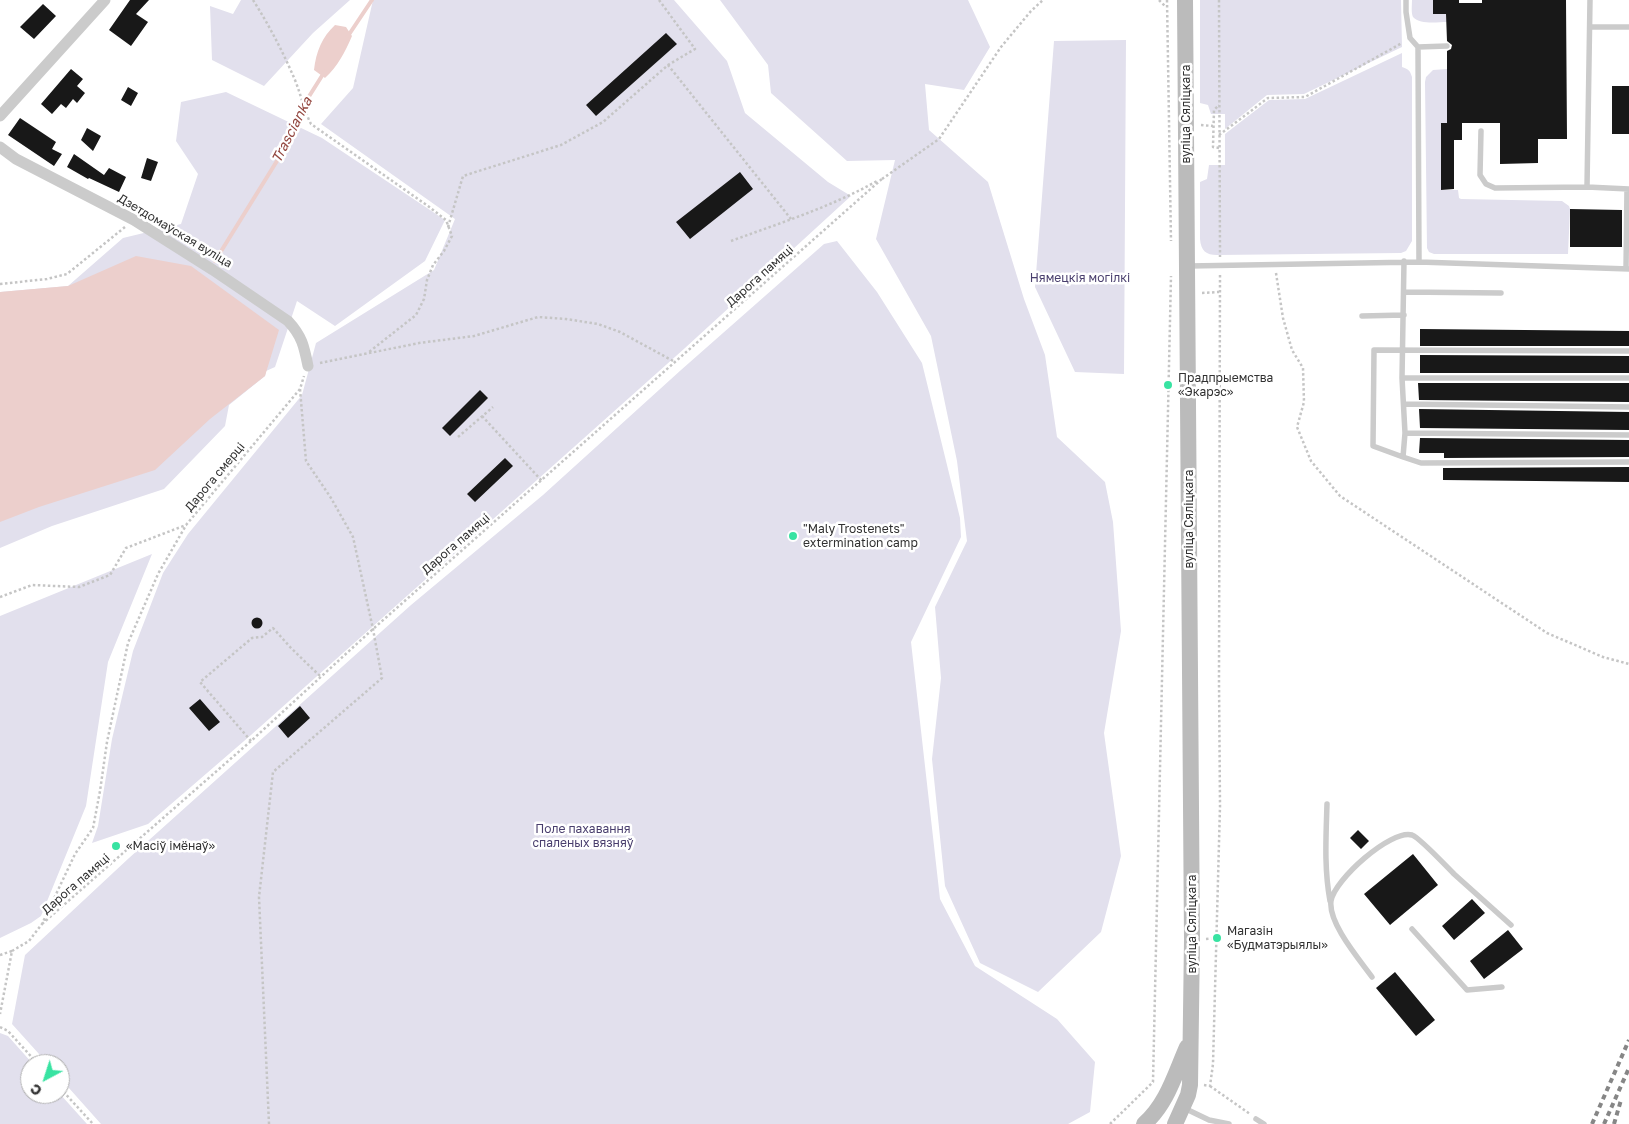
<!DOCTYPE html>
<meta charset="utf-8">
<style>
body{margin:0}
#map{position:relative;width:1629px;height:1124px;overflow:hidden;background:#fff;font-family:"Golos Text",sans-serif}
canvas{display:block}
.north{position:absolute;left:20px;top:1054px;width:50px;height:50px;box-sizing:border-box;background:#fff;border:1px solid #adadad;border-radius:50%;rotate:220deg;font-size:14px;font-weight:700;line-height:20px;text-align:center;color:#313131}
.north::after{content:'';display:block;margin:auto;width:18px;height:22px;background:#38e3a2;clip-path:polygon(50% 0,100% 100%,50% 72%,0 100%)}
</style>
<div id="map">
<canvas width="1629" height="1124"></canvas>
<div class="north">С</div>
</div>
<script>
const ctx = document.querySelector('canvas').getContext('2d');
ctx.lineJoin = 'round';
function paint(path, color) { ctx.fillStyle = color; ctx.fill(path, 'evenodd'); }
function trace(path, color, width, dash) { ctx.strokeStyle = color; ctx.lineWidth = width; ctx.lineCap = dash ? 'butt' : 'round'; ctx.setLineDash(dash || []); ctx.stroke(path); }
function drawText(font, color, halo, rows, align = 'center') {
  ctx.font = font + ' "Golos Text",sans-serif'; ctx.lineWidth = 5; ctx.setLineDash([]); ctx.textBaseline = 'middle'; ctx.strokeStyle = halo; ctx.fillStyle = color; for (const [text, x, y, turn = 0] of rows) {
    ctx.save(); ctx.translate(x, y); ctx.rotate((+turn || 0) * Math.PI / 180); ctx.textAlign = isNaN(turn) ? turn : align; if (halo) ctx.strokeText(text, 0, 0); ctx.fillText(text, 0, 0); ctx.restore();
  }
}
paint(new Path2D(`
 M 241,0 L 350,0 L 313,33 L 264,86 L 212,60 L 210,6 L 233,14 Z
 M 373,0 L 674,0 L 727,61 L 745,113 L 828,182 L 851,196 L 685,348 L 251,735 L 148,824 L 92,843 L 98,826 L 112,739 L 133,651 L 163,573 L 188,534 L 302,395 L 316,343 L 434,270 L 455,219 L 321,124 L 353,88 Z
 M 720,0 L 968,0 L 990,47 L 964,90 L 925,84 L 929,130 L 988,182 L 1024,299 L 1045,355 L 1057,437 L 1105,482 L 1113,522 L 1121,631 L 1104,733 L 1121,856 L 1101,932 L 1038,992 L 980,963 L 945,886 L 932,759 L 941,678 L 935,607 L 967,541 L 957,461 L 931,336 L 876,239 L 895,160 L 847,161 L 771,93 L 768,65 Z
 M 1200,0 L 1401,0 L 1402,47 L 1304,94 L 1267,95 L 1225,129 L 1225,114 L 1211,114 L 1208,105 L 1200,103 Z
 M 1412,0 L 1433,0 L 1446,14 L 1447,22 C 1438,22 1420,25 1413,17 C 1411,13 1412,5 1412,0 Z
 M 1126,40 L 1124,374 L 1075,372 L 1035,287 L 1054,41 Z
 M 1402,53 L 1402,67 C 1408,69 1410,70 1412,77 L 1412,241 L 1406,251 L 1401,253 L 1217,255 C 1206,255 1201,251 1200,239 L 1200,182 L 1207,179 L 1209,165 L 1225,165 L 1225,134 L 1269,100 L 1305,99 Z
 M 1447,69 L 1447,123 L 1441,190 L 1458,190 L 1459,198 L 1461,199 L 1562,201 L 1569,206 L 1570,209 L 1568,254 L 1434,254 L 1429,252 L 1427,248 L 1425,82 L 1426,77 L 1433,70 Z
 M 226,92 L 322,138 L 445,220 L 425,261 L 335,326 L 297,301 L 275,367 L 266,371 L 265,376 L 229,405 L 225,426 L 164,489 L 52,526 L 0,548 L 0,292 L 68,286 L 123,238 L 181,224 L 198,174 L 176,141 L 181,102 Z
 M 837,241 L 877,292 L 922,363 L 960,518 L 961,537 L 911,642 L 940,899 L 975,966 L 1057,1019 L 1095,1062 L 1090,1112 L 1068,1124 L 101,1124 L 60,1078 L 60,1064 L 48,1064 L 12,1024 L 25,955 L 129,858 L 411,605 L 543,495 L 681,370 L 824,244 Z
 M 152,554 L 108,662 L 86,806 L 41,916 L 31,923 L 0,938 L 0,616 Z
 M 0,1033 L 8,1036 L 33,1064 L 30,1064 L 30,1094 L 60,1094 L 87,1124 L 0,1124 Z`), '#e2e0ed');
paint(new Path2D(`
 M 335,25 L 346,27 L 352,36 C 345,52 338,66 325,78 L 314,70 C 316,52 322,37 335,25 Z
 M 136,256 L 191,266 L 279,330 L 265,376 L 210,419 L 155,470 L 39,507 L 0,522 L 0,292 L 68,286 Z`), '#eccfcc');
trace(new Path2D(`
 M 348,36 L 372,0
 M 215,261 L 285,148 L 303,106 L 325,71`), '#eccfcc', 4);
paint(new Path2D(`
 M 130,0 L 149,0 L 136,14 L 148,22 L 131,46 L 109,30 Z
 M 1433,0 L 1459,0 L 1459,3 L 1482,3 L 1482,0 L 1566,0 L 1567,139 L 1538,139 L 1538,163 L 1500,164 L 1500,123 L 1462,123 L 1462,140 L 1454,140 L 1454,189 L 1441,190 L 1441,123 L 1447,123 L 1447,51 L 1451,49 L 1452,45 L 1447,41 L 1446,14 L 1433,14 Z
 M 43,4 L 56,16 L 34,39 L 20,27 Z
 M 666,33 L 677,44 L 596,116 L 586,105 Z
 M 71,69 L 83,79 L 77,86 L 85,93 L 77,103 L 73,99 L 66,108 L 61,104 L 52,114 L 41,104 Z
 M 1612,86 L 1629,86 L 1629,134 L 1612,134 Z
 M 128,87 L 138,93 L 131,106 L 121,100 Z
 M 20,118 L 56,142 L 52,149 L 62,154 L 54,166 L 8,135 Z
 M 87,128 L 101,136 L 93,151 L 81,140 Z
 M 74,154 L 104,175 L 109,168 L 126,177 L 119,192 L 89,178 L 88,179 L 67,167 Z
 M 147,158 L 158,162 L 151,181 L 141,178 Z
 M 740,172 L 753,189 L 690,239 L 676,222 Z
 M 1570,209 L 1622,210 L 1622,247 L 1570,247 Z
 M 1420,329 L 1629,331 L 1629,346 L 1420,346 Z
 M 1420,355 L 1629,356 L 1629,373 L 1420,373 Z
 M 1418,383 L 1629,383 L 1629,402 L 1419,400 Z
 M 480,390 L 488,398 L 450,436 L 442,428 Z
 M 1419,409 L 1629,412 L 1629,430 L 1420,428 Z
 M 1420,438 L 1629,440 L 1629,457 L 1444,458 L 1444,453 L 1419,453 Z
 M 505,458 L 513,466 L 475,502 L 467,494 Z
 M 1629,467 L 1629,482 L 1443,480 L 1443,468 Z
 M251.5 623a5.5 5.5 0 1 1 11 0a5.5 5.5 0 1 1-11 0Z
 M 200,699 L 220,722 L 209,731 L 189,708 Z
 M 300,706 L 310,718 L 288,738 L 278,726 Z
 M 1358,830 L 1369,841 L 1361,849 L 1350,838 Z
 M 1413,854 L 1438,885 L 1390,925 L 1364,894 Z
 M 1472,899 L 1485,913 L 1454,940 L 1442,926 Z
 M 1508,930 L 1523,949 L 1484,979 L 1470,961 Z
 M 1395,972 L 1435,1020 L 1416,1036 L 1376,988 Z`), '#181818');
trace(new Path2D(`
 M 253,0 C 269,25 283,52 295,80 C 301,95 304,110 311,124 L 428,206 L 446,220 L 452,236 L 444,251 L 433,265 L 427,280 L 424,299 L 416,315 L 369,352
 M 659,0 L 695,49 L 668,65
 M 1159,0 L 1166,7
 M 1167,0 L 1171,241
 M 1219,0 L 1220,257
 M 1201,125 L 1213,126
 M 1219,135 L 1268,98 L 1305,97 L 1402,43
 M 1219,148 L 1213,147 L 1214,110 L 1219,105
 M 882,179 L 939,139 L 1001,47 L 1031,11 L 1043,0
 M 448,227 L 463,176 L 561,145 L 603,122 L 668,65 L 791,219
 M 731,241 C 780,223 831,207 877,181
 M 1276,273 L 1283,318 L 1292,350 L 1303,368 L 1304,402 L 1297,427 L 1311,461 L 1340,496 L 1547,633 L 1603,657 L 1629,664
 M 0,284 L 47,279 L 67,274 L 125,227
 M 1202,293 L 1219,292
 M 320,363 L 419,343 L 474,336 L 538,317 L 566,319 L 598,324 L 620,332 L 675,362
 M 482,416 L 542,481
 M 458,437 L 493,407
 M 0,597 L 32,585 L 79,587 L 110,575 L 126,548 L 186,525 L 300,389 L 304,376
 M 251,741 L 200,682 L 252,638 L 262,637 L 273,628 L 291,648 L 321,677
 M 42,924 L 251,741 L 373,629 L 883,178
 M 1206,939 L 1217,938
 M 12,951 L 29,941 L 42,924 L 75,854 L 93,828 L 100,791 L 107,742 L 128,643 L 158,574 L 185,527
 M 0,955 L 12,951 L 0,1014
 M 0,1027 L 8,1031 L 38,1064
 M 1204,1085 L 1210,1086 L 1213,1064 L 1220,806 L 1219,680 L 1220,275
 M 1210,1086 L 1250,1114
 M 60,1088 L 93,1124
 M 269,1124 L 259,897 L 273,772 L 382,678 L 373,629 L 353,537 L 331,498 L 306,461 L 300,389
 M 1110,1124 L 1153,1082 L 1171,276`), '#c5c5c5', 2.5, [2.5, 2.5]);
trace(new Path2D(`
 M 1590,27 L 1629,27
 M 1418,47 L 1447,46
 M 1481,131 L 1480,175 L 1486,184 L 1495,188 L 1587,187 L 1629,189
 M 1587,187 L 1590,0
 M 1404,261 L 1402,378 L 1405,433 L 1403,457 L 1421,463 L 1629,462
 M 1419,262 L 1629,269
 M 1189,266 L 1419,262 L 1418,47 L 1410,38 L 1406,12 L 1406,0
 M 1626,269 L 1627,189
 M 1404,292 L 1501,293
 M 1362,316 L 1404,315
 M 1402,378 L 1629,378
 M 1404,404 L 1629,407
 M 1405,433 L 1629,435
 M 1403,457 L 1373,446 L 1374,350 L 1629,351
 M 1327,804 C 1326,837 1324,868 1330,901
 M 1412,929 L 1467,990 L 1502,987
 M 1372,977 C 1359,959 1328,923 1331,901 C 1334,880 1391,829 1412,835 C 1420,838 1446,866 1454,874 C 1473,891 1492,908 1511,925
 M 1184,1108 L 1209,1120 L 1229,1124
 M 1256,1119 L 1264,1124`), '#cbcbcb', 5.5);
trace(new Path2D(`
 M 0,116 L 105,0
 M 0,147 L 16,159 L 134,220 L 213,270 L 288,321 C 302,336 304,346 308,366`), '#cbcbcb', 11);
trace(new Path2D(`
 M 1144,1124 C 1167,1104 1175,1074 1187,1047
 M 1175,1124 L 1188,1095 L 1190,1085 L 1192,940 L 1185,0`), '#bbb', 16);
trace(new Path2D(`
 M 1592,1124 L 1629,1040
 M 1604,1124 L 1629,1068
 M 1614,1124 L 1621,1100`), '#868686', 4, [5, 4]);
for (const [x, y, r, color] of [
 [1168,385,5,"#38e3a2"],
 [793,536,5,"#38e3a2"],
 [116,846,5,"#38e3a2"],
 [1217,938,5,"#38e3a2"]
]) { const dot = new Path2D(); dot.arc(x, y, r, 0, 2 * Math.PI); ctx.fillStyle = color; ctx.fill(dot); trace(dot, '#fff', 2); }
drawText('12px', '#313131', '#fff', [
 ["вуліца Сяліцкага",1186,114,-90],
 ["Дзетдомаўская вуліца",175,231,31],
 ["Дарога памяці",760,276,-42],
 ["Дарога смерці",215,477,-50],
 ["вуліца Сяліцкага",1189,519,-90],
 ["Дарога памяці",456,544,-41],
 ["Дарога памяці",76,884,-41],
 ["вуліца Сяліцкага",1192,924,-90]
]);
drawText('12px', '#493e6d', '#fff', [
 ["Нямецкія могілкі",1080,278],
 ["Поле пахавання",583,829],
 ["спаленых вязняў",583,843]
]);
drawText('12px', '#313131', '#fff', [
 ["Прадпрыемства",1178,378],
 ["«Экарэс»",1178,392],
 ["\"Maly Trostenets\"",803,529],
 ["extermination camp",803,543],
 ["«Масіў імёнаў»",126,846],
 ["Магазін",1227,931],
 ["«Будматэрыялы»",1227,945]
], 'left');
drawText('italic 14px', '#93463f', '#fff', [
 ["Trascianka",292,130,-63]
]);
</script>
